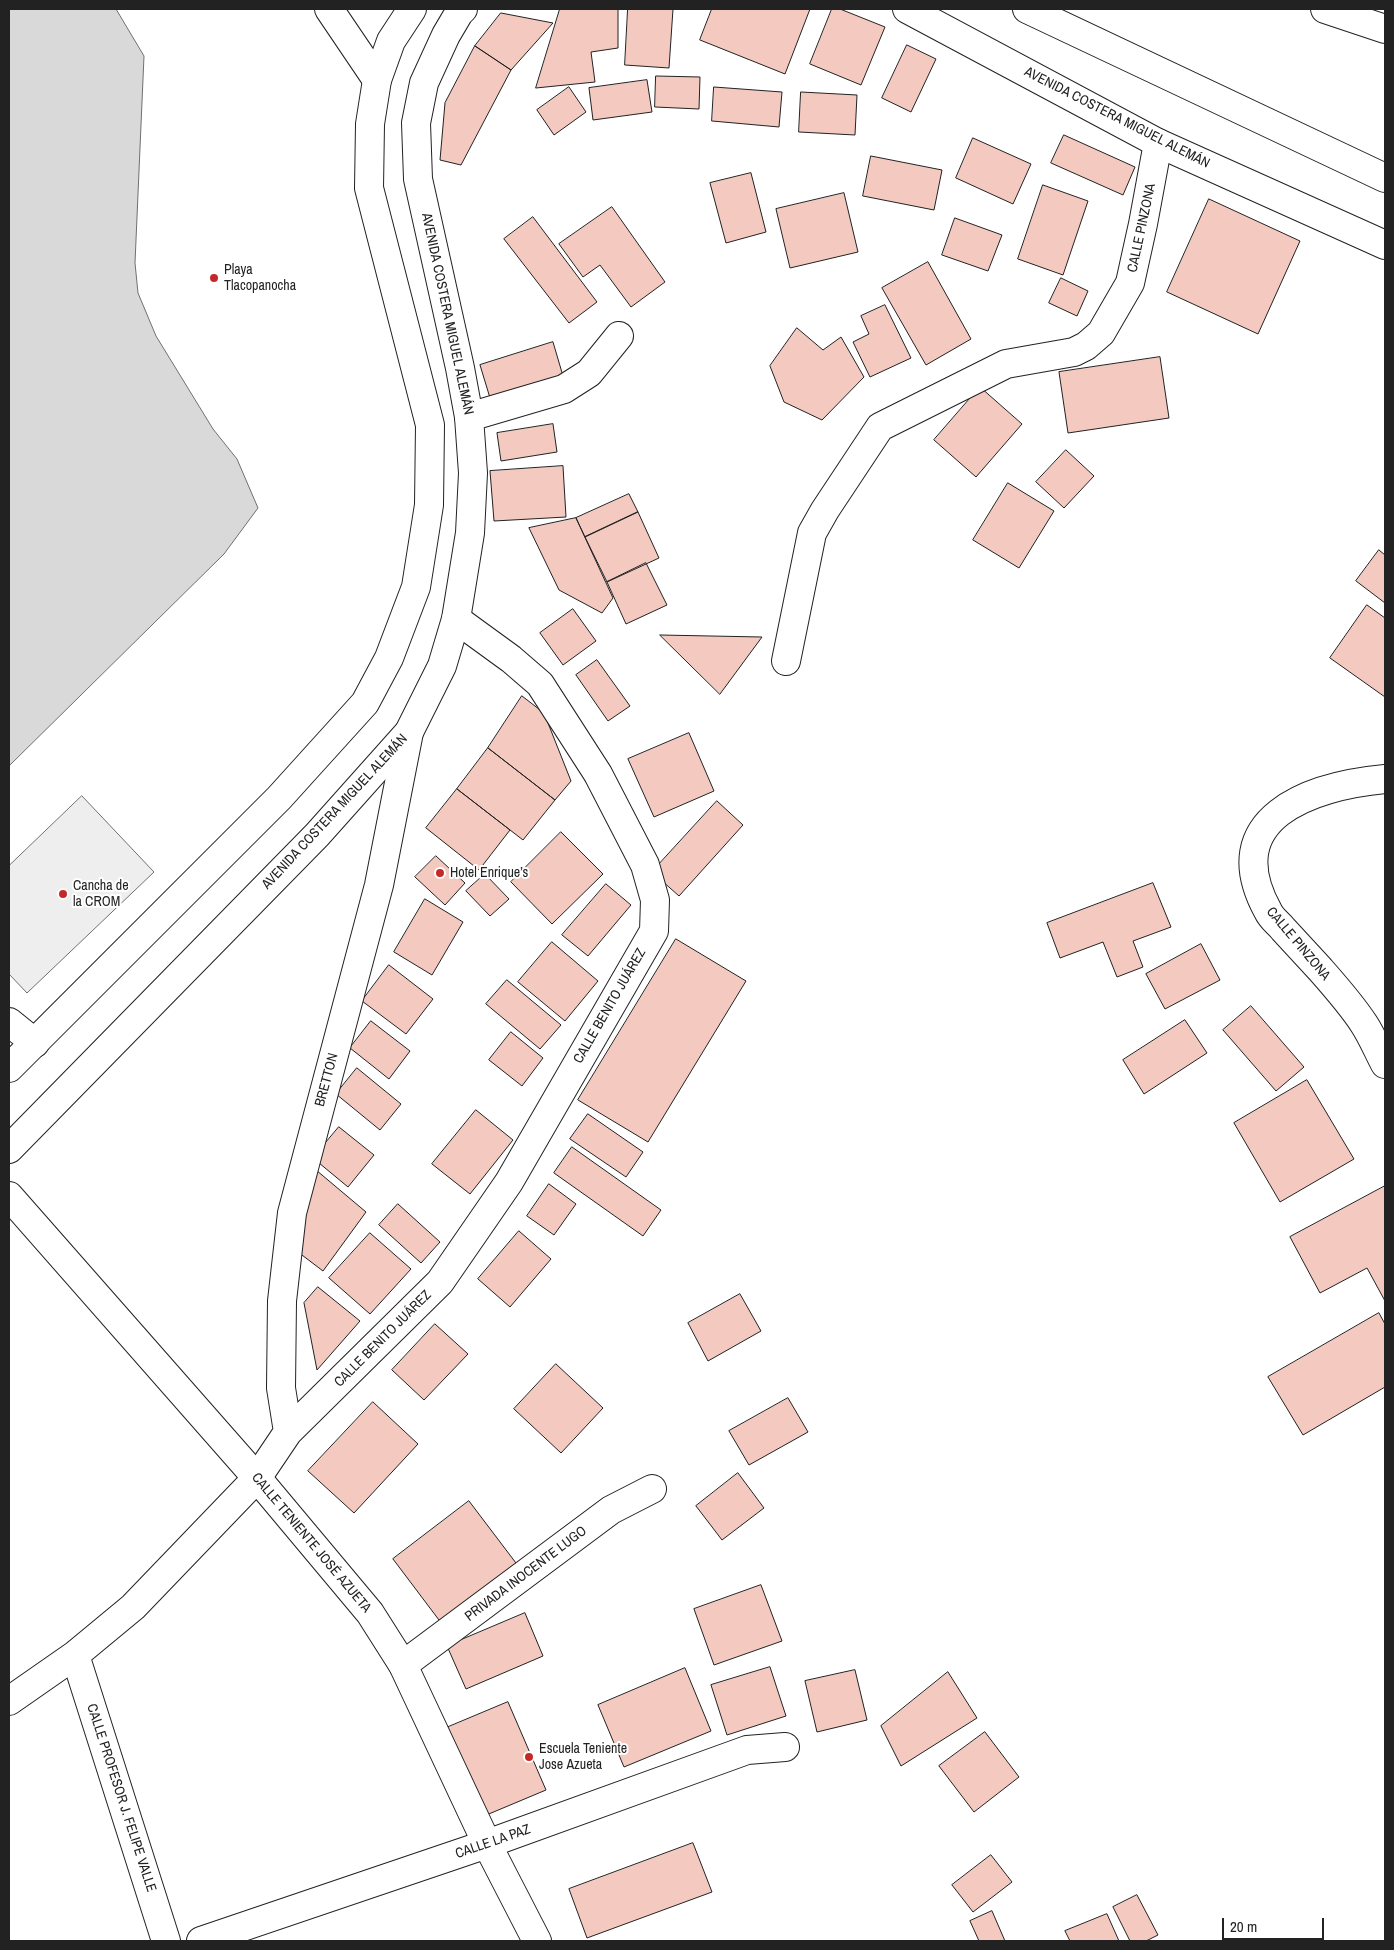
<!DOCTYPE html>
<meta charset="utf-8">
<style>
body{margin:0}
#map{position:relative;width:1394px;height:1950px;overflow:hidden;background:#fff;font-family:"Archivo Narrow",sans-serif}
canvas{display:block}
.frame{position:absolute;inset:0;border:10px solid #222;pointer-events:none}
.scale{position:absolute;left:1222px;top:1918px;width:102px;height:22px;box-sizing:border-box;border:2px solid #222;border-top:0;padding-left:6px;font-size:15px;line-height:18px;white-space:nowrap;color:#222;-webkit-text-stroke:4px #fff;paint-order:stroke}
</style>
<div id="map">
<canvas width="1394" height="1950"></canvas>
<div class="frame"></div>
<div class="scale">20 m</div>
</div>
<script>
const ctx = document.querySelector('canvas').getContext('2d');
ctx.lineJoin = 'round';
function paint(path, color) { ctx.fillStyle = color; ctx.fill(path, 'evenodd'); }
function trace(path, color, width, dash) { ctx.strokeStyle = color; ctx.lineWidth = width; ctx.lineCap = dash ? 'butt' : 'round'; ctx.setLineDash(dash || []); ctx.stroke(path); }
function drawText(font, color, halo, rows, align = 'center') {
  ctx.font = font + ' "Archivo Narrow",sans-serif'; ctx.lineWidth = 4; ctx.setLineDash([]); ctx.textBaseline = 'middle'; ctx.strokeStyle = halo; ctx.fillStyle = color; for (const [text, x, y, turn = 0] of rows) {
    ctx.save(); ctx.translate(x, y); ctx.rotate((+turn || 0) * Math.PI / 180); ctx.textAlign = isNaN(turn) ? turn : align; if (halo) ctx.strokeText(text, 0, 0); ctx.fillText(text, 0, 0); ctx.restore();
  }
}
const green = new Path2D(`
 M 82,796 L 154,872 L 27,993 L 9,974 L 9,866 Z`);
paint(green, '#eee');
trace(green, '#6f6f6f', 1);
const water = new Path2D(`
 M 9,9 L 116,9 L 144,56 L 135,263 L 138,293 L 156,336 L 213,429 L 237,459 L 258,508 L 224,554 L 9,766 Z`);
paint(water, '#d9d9d9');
trace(water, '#6f6f6f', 1);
const building = new Path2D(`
 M 560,9 L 618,9 L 618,48 L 591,52 L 595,82 L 536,88 Z
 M 628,9 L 673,9 L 669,68 L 625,65 Z
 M 712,9 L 810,9 L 785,74 L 700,40 Z
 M 832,9 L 840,9 L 885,27 L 861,85 L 810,64 Z
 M 501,13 L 553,23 L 511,70 L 475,46 Z
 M 907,45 L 936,59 L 911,112 L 882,98 Z
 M 475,46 L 511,70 L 461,165 L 440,160 L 445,103 Z
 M 656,76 L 700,77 L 699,109 L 655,107 Z
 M 647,80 L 652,112 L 593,120 L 589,88 Z
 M 569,87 L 586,112 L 554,135 L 537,110 Z
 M 714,87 L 782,92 L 779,127 L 712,121 Z
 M 801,92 L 857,95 L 855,135 L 799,132 Z
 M 1064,135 L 1135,167 L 1123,195 L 1051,163 Z
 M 973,138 L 1031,164 L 1013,204 L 956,178 Z
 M 871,156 L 942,170 L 934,210 L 863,196 Z
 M 751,173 L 766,232 L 726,243 L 710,183 Z
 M 1043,185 L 1088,201 L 1063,275 L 1018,259 Z
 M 844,193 L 858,252 L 790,268 L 776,209 Z
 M 1209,199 L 1300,241 L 1258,334 L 1167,292 Z
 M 612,207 L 665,282 L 631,307 L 600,265 L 583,277 L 559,244 Z
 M 533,217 L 597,302 L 569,323 L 504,239 Z
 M 955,218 L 1002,235 L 988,271 L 942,255 Z
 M 928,262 L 971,339 L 926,365 L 882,288 Z
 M 1061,278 L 1088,291 L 1077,316 L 1049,303 Z
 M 885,305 L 911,358 L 870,377 L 853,342 L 869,334 L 861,316 Z
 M 797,328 L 823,350 L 841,337 L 864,377 L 822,420 L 784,402 L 770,366 Z
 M 553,342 L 563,376 L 490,398 L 480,365 Z
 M 1160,357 L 1169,418 L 1068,433 L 1059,372 Z
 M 980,387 L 1022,424 L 976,477 L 934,440 Z
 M 553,424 L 557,452 L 501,461 L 497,433 Z
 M 1066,450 L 1094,476 L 1064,508 L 1036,482 Z
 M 563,466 L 566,517 L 494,521 L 490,471 Z
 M 1008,483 L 1054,511 L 1019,568 L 973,540 Z
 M 629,494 L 638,512 L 585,537 L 576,518 Z
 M 638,512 L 659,558 L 607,582 L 585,537 Z
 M 576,518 L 613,598 L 602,613 L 559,590 L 529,528 Z
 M 1379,550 L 1385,555 L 1385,603 L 1356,581 Z
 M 646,563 L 667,605 L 626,624 L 607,582 Z
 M 1367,605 L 1385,618 L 1385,697 L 1330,658 Z
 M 573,609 L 596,641 L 563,665 L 540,633 Z
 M 660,635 L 762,637 L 720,694 Z
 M 597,660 L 630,706 L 608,721 L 576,675 Z
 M 522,696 L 544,713 L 571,781 L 555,800 L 488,748 Z
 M 689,733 L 714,791 L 654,817 L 628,759 Z
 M 488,748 L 555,800 L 523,840 L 457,789 Z
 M 457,789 L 510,830 L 479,870 L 426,828 Z
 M 717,801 L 743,825 L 679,896 L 652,872 Z
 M 561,832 L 603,874 L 552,924 L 511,882 Z
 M 436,856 L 465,883 L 445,905 L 415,877 Z
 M 485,874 L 509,899 L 490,916 L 466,891 Z
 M 1153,883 L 1171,927 L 1133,941 L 1143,967 L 1117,977 L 1103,942 L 1060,958 L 1047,923 Z
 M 606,884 L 631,905 L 588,956 L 562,935 Z
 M 425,899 L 463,922 L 432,975 L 394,952 Z
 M 676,939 L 746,981 L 648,1142 L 578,1100 Z
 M 552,942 L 598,981 L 565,1021 L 518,982 Z
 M 1201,944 L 1220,980 L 1165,1009 L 1146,974 Z
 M 389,965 L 433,999 L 406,1034 L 362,1001 Z
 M 507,980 L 561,1025 L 540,1049 L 486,1004 Z
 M 1251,1006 L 1304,1067 L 1276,1091 L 1223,1030 Z
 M 1185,1020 L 1207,1053 L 1144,1094 L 1123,1060 Z
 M 371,1021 L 410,1051 L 389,1079 L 350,1048 Z
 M 511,1032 L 543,1058 L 522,1086 L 489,1060 Z
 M 357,1068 L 401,1104 L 380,1130 L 336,1094 Z
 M 1307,1080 L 1354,1159 L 1280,1202 L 1234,1123 Z
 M 476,1110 L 513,1140 L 470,1194 L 432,1164 Z
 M 588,1114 L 643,1152 L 626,1177 L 570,1139 Z
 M 339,1127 L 374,1155 L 348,1187 L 313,1158 Z
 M 572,1147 L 661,1210 L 643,1236 L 554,1173 Z
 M 316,1170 L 366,1212 L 323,1271 L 298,1252 Z
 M 549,1184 L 576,1204 L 554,1235 L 527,1216 Z
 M 1385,1186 L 1385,1301 L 1367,1268 L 1320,1293 L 1290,1237 Z
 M 398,1204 L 440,1242 L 421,1263 L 379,1225 Z
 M 519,1231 L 551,1259 L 510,1307 L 478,1279 Z
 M 370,1233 L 411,1269 L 370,1314 L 329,1278 Z
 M 318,1287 L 360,1321 L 317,1370 L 304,1303 Z
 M 740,1294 L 761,1331 L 708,1361 L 688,1323 Z
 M 1379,1313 L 1385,1324 L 1385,1387 L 1303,1435 L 1268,1377 Z
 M 435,1324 L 468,1354 L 424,1400 L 392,1370 Z
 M 556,1364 L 603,1408 L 561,1453 L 514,1409 Z
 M 788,1398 L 808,1432 L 749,1465 L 729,1431 Z
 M 373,1402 L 418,1444 L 354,1513 L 308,1471 Z
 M 738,1473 L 764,1508 L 722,1540 L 696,1506 Z
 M 469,1501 L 519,1567 L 442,1624 L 393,1559 Z
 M 761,1585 L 782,1641 L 714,1665 L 694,1609 Z
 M 525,1613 L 543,1656 L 466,1689 L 447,1646 Z
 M 770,1667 L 786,1716 L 727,1735 L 711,1685 Z
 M 685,1668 L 711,1731 L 624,1767 L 598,1705 Z
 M 855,1670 L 867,1720 L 817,1732 L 805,1681 Z
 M 948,1672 L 977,1718 L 901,1766 L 881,1726 Z
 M 508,1702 L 546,1790 L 484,1816 L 446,1728 Z
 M 985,1732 L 1019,1777 L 974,1812 L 939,1766 Z
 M 693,1843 L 712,1892 L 587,1938 L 569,1889 Z
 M 991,1855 L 1012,1882 L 973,1912 L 952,1885 Z
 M 1137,1895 L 1158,1935 L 1146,1941 L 1130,1941 L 1113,1907 Z
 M 992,1911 L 1005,1941 L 979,1941 L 970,1921 Z
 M 1107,1914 L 1119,1941 L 1070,1941 L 1065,1931 Z`);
paint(building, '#f3c9c0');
trace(building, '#222', 1);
const minor = new Path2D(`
 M 329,9 L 377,80
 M 1325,9 L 1385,29
 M 469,417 L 564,389 L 589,373 L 619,336
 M 786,661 L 812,533 L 825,510 L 880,427 L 1006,364 L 1074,352 L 1086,346 L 1101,333 L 1130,283 L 1143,224 L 1158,143
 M 1385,779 C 1310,786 1217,818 1268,911 C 1271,918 1278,923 1283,929 C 1295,942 1307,955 1319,968 C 1334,985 1351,1004 1364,1024 C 1372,1036 1378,1051 1385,1064
 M 9,1022 L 35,1043
 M 288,1432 L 281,1388 L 282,1301 L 292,1213 L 379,885 L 409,732
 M 75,1655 L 166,1941
 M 403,1665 L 611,1510 L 652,1489
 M 9,1701 L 75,1655 L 133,1607 L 257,1478 L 288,1432 L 440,1282 L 509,1182 L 654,931 L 655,900 L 645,865 L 598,774 L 540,684 L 511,659 L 456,619
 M 201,1941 L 487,1844 L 747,1750 L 785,1747`);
const major = new Path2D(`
 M 907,9 L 1158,143 L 1385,245
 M 1027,9 L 1385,178
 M 9,1068 L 279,798 L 365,703 L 389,658 L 416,587 L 429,505 L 430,425 L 369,188 L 370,124 L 377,80 L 391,41 L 412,9
 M 9,1149 L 317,835 L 409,732 L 442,666 L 456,619 L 470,533 L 473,473 L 469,417 L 460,368 L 418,179 L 416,123 L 424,83 L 446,35 L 459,13 L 463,9
 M 9,1196 L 257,1478 L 370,1613 L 403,1665 L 487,1844 L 537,1941`);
trace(minor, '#222', 30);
trace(major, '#222', 30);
trace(minor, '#fff', 28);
trace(major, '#fff', 28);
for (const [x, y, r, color] of [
 [214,278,5,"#c62828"],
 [440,873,5,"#c62828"],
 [63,894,5,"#c62828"],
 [529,1757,5,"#c62828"]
]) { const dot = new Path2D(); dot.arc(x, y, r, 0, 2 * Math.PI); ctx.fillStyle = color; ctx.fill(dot); trace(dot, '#fff', 2); }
drawText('14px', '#222', '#fff', [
 ["AVENIDA COSTERA MIGUEL ALEMÁN",1117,118,27],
 ["CALLE PINZONA",1142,228,-78],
 ["AVENIDA COSTERA MIGUEL ALEMÁN",447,314,78],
 ["AVENIDA COSTERA MIGUEL ALEMÁN",335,812,-47],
 ["CALLE PINZONA",1298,944,50],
 ["CALLE BENITO JUÁREZ",610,1006,-60],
 ["BRETTON",327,1080,-75],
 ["CALLE BENITO JUÁREZ",383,1339,-45],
 ["CALLE TENIENTE JOSÉ AZUETA",311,1543,50],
 ["PRIVADA INOCENTE LUGO",526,1574,-37],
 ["CALLE PROFESOR J. FELIPE VALLE",121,1798,72],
 ["CALLE LA PAZ",493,1842,-19]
]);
drawText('14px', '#222', '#fff', [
 ["Playa",224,270],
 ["Tlacopanocha",224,286],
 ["Hotel Enrique’s",450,873],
 ["Cancha de",73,886],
 ["la CROM",73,902],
 ["Escuela Teniente",539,1749],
 ["Jose Azueta",539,1765]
], 'left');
</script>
